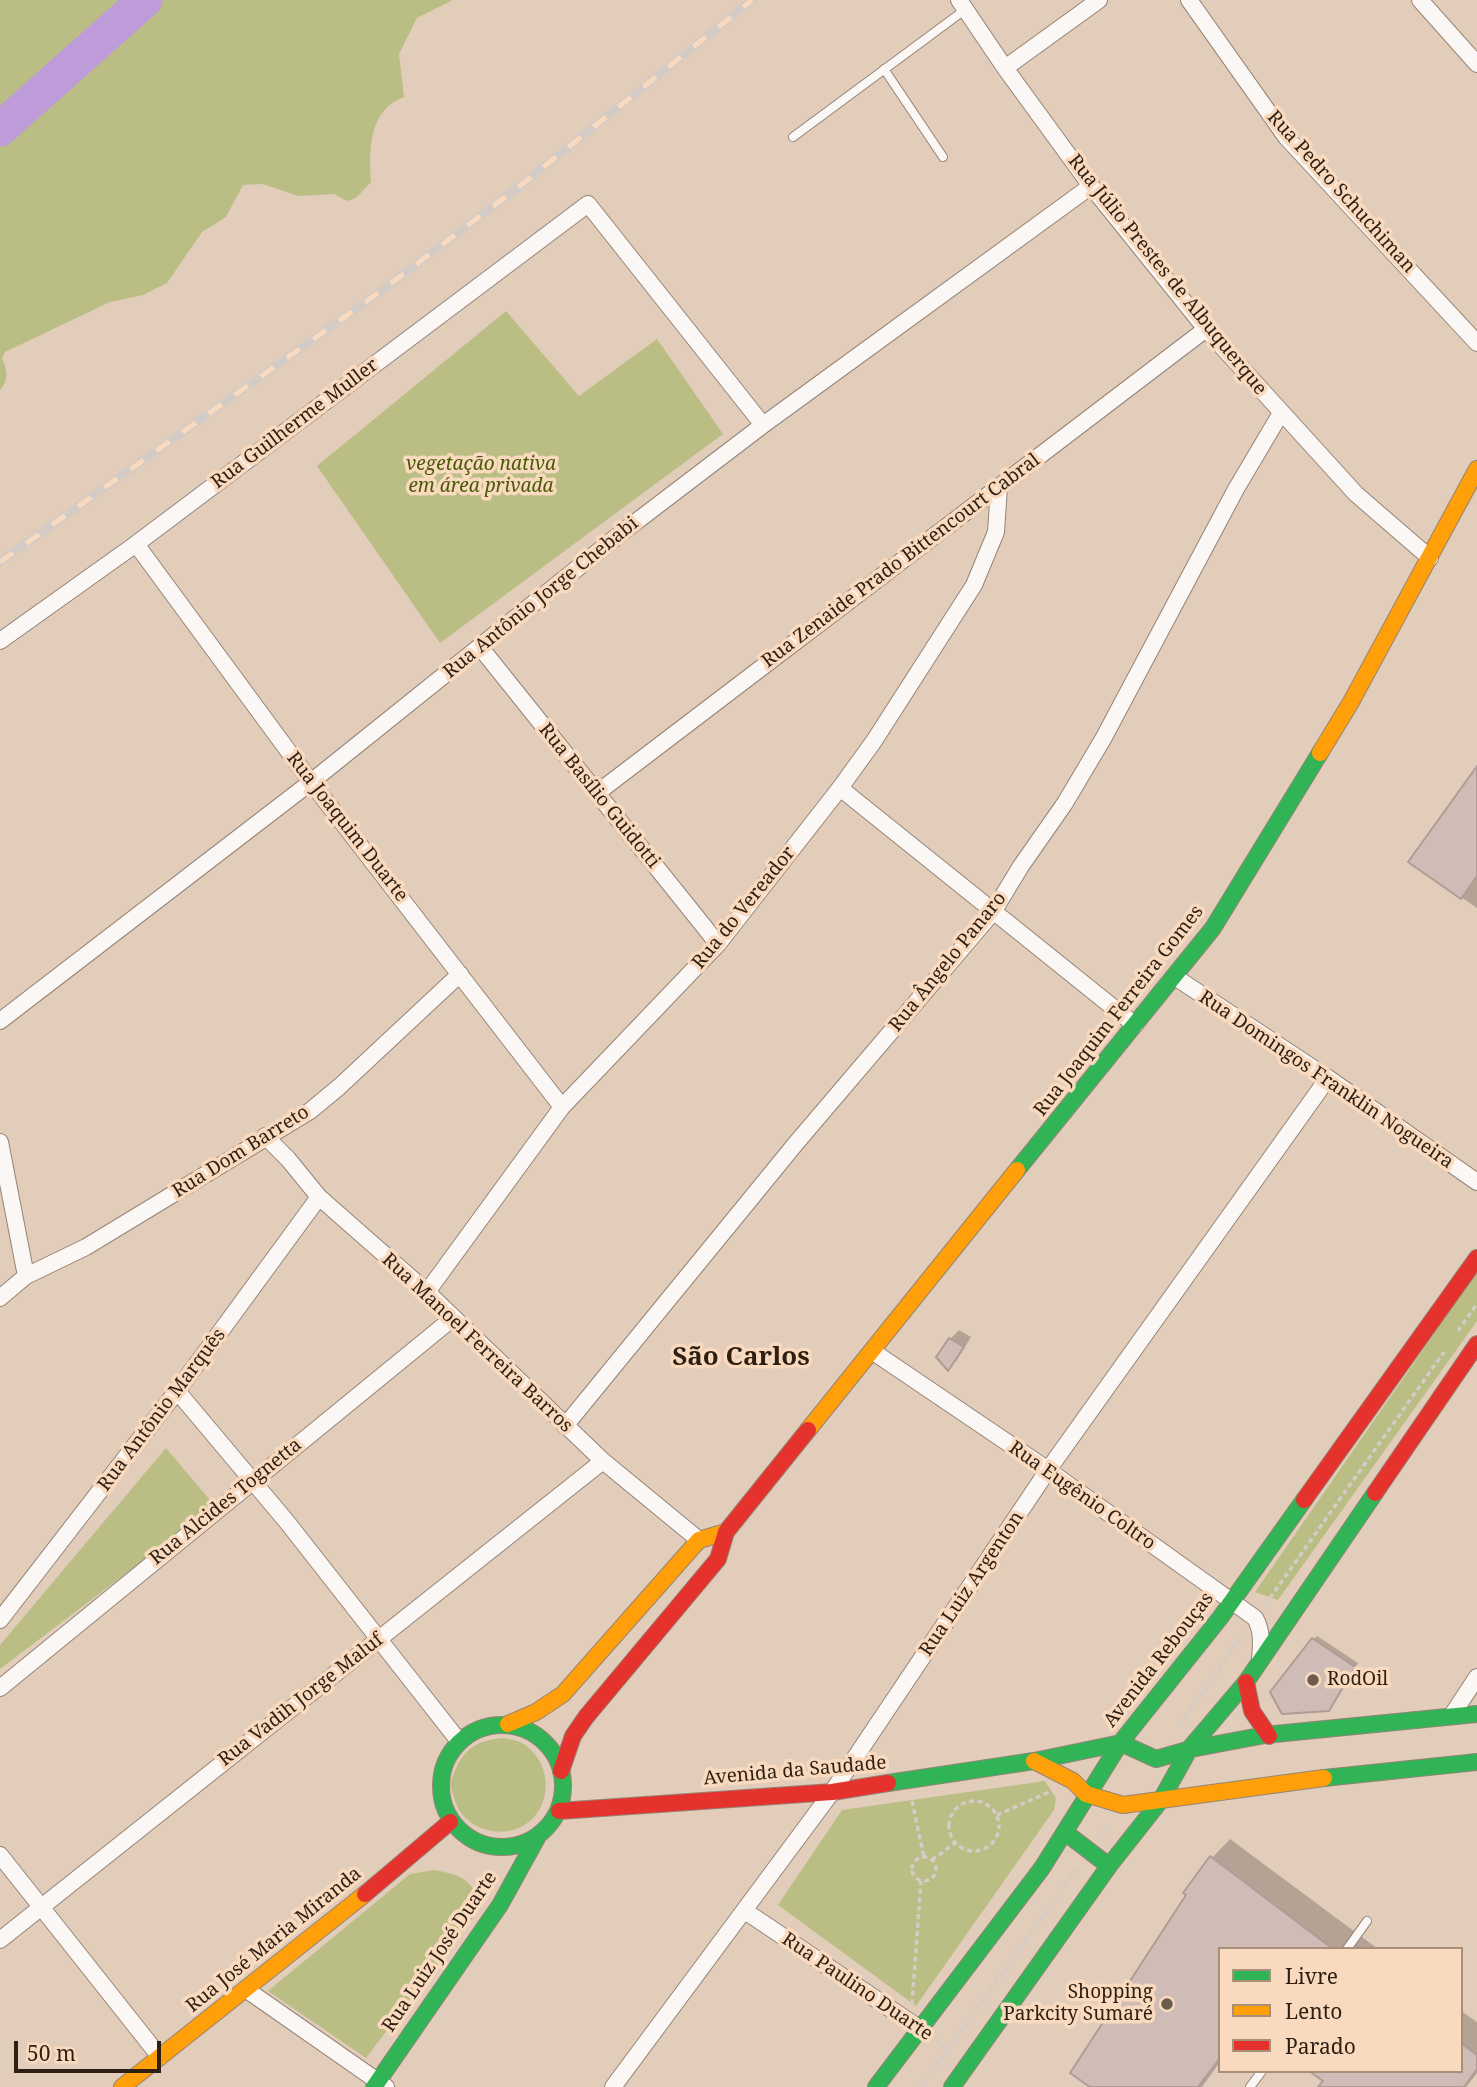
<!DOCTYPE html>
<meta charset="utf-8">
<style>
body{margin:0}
#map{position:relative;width:1477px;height:2087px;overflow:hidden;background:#e2ccba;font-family:"Noto Serif",serif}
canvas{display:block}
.legend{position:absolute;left:1218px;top:1947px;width:245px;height:126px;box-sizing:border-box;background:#fadabf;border:2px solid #a88f7a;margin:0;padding:9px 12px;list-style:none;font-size:21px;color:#2d1f12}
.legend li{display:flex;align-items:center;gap:14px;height:35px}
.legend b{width:35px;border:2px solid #a88f7a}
.scale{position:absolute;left:14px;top:2041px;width:147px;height:32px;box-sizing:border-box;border:4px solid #2d1f12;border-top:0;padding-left:9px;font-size:21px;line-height:24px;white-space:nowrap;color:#2d1f12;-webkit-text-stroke:5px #fadabf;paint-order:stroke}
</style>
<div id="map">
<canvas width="1477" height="2087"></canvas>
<ul class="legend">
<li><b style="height:9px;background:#30b455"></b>Livre</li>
<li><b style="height:9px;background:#ff9f0a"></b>Lento</li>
<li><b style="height:9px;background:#e5322d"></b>Parado</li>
</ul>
<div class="scale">50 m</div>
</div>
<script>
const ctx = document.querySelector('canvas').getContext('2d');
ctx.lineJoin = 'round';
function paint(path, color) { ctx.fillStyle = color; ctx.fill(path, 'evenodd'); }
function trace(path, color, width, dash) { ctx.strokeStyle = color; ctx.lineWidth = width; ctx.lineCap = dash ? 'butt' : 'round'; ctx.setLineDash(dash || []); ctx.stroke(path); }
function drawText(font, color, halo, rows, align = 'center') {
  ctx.font = font + ' "Noto Serif",serif'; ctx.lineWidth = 7; ctx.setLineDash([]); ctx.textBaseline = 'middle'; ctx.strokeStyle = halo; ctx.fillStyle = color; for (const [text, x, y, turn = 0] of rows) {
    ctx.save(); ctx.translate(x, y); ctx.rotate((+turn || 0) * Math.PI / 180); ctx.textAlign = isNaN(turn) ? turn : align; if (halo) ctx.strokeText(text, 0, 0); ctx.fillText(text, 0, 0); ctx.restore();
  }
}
paint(new Path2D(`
 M 0,0 L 453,0 L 417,18 L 399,54 L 404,97 C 368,110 369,151 371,182 L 356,198 L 347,201 L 334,194 L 298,196 L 263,184 L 243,185 L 226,217 L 202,232 L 167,283 L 143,295 L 110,302 L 5,352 L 2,358 C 7,370 9,380 0,390 Z
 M 506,311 L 579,396 L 657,339 L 723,434 L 440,643 L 317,466 Z
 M 1477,1272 L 1477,1321 L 1278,1600 L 1255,1592 Z
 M 166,1448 L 215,1506 L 0,1669 L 0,1645 Z
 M 504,1738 C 509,1739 515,1740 520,1742 C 549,1757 555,1799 530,1821 C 510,1838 478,1834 462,1814 C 455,1805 453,1794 450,1784 C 460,1754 471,1740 504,1738 Z
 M 1045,1781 L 1056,1798 L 1054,1810 L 916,2006 L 778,1905 L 842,1810 Z
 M 434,1870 C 464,1876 467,1877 483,1904 L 366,2058 L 268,1991 L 410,1874 Z`), '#babe85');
paint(new Path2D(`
 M 1477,769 L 1477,908 L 1410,862 Z
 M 959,1330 L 971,1337 L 957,1360 L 948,1369 L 939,1357 L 950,1339 Z
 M 1317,1636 L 1358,1663 L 1332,1705 L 1313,1640 Z
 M 1230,1839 L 1378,1949 L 1220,1949 L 1220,2062 L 1202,2087 L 1093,2087 L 1212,1858 Z
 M 1461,2011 L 1477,2022 L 1477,2073 L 1466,2087 L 1320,2087 L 1325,2080 L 1461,2071 Z`), '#0003');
trace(new Path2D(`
 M 0,129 L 145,0`), '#be9cd9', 35);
const building = new Path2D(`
 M 1477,766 L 1477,876 L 1461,899 L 1408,862 Z
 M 949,1338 L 964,1347 L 948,1371 L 936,1357 Z
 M 1312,1638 L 1355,1667 L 1329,1711 L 1282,1714 L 1270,1692 Z
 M 1210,1856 L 1333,1949 L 1220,1949 L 1220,2058 L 1198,2087 L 1090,2087 L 1070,2073 L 1186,1895 L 1183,1893 Z
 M 1461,2043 L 1477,2055 L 1477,2069 L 1464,2087 L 1318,2087 L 1323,2081 L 1309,2071 L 1461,2071 Z`);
paint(building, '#d0bcb6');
trace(building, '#af9c96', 2);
const lane = new Path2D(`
 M 884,69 L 943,157
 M 793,137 L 966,9
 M 1347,1949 L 1367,1921
 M 1250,2087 L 1262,2071`);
const street = new Path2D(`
 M 959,0 L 1005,68 L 1091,186 L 1206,329 L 1356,494 L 1430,558
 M 1189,0 L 1286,137 L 1477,343
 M 1420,0 L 1477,64
 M 1005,68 L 1099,0
 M 136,544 L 311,782 L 562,1107
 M 0,641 L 136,544 L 588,204 L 763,425
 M 480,647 L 718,944
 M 840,788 L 1135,1025
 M 597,793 L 1206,329
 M 1175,977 L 1328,1078 L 1477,1182
 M 0,1021 L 311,782 L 620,534 L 763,425 L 1091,186
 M 265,1136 L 288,1159 L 319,1197 L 427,1292 L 603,1461 L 699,1540
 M 0,1142 L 26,1276
 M 427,1292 L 562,1107 L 718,944 L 840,788 L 874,741 L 974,585 L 996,532 L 999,487
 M 0,1298 L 26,1276 L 86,1247 L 310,1111 L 339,1087 L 460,974
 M 872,1351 L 1048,1470 L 1255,1618 C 1263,1632 1261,1645 1260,1660
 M 177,1391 L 287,1522 L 458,1740
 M 565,1426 L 797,1142 L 993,912 L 1021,866 L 1065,803 L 1103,739 L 1236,489 L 1281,413
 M 0,1620 L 177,1391 L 319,1197
 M 0,1688 L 453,1318
 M 1452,1715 L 1477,1677
 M 0,1855 L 160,2057
 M 745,1911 L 919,2028
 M 0,1940 L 603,1461
 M 247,1990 L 386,2087
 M 613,2087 L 832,1792 L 1048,1470 L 1328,1078`);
const fast = new Path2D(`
 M 1017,1170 L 1213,928 L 1320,753
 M441 1786a61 61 0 1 1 122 0a61 61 0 1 1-122 0Z
 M 1324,1778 L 1477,1762
 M 888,1783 L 1034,1761 L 1121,1743 L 1156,1759 L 1191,1749 L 1265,1735 L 1477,1714
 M 1066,1833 L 1109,1866
 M 374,2087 L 500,1905 L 537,1838
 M 876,2087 L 1042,1868 L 1121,1742 L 1220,1618 L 1304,1500
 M 952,2087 L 1109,1866 L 1161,1800 L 1190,1748 L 1246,1682 L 1375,1493`);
const slow = new Path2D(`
 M 1320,753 L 1351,702 L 1477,469
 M 808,1430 L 1017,1170
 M 508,1724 L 536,1712 L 563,1694 L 699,1540 L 726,1532
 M 1034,1761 L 1073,1781 L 1086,1794 L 1123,1805 L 1324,1778
 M 122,2087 L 365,1894`);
const jam = new Path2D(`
 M 1375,1493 L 1477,1344
 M 1304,1500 L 1477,1258
 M 1246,1682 L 1252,1711 L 1269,1736
 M 561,1771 L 573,1736 L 586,1717 L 718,1559 L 726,1532 L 808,1430
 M 559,1811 L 832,1792 L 888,1783
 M 365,1894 L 450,1822`);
trace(lane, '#958476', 10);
trace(street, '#958476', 18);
trace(fast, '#958476', 18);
trace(slow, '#958476', 18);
trace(jam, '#958476', 18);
trace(new Path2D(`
 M 1458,1331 L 1477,1304
 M 1265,1605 L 1444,1352
 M 1180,1725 L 1243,1634
 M 912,1801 L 924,1857
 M949 1826a25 25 0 1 1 50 0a25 25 0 1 1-50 0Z
 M 997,1815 L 1049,1792
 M 1100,1836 L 1110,1823
 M912 1869a12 12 0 1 1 24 0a12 12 0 1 1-24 0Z
 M 932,1860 L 955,1843
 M 912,2004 L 921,1881
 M 936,2040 L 950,2050
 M 921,2087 L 1078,1868`), '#d3ccc7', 3.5, [5, 3.5]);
trace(lane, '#fbf7f5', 8);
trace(street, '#fbf7f5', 16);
trace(fast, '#30b455', 16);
trace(slow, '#ff9f0a', 16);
trace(jam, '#e5322d', 16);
const rail = new Path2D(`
 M 0,562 L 381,291 L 521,185 L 752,0`);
trace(rail, '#d2cbc6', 8);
trace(rail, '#fadabf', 5, [16]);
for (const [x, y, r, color] of [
 [1313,1680,7,"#6c5c4d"],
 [1167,2004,7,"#6c5c4d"]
]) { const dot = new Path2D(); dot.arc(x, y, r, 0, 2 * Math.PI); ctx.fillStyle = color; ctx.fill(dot); trace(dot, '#fadabf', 2.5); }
drawText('19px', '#2d1f12', '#fadabf', [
 ["Rua Pedro Schuchiman",1341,192,48],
 ["Rua Júlio Prestes de Albuquerque",1167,275,51],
 ["Rua Guilherme Muller",295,424,-37],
 ["Rua Zenaide Prado Bittencourt Cabral",901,561,-37],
 ["Rua Antônio Jorge Chebabi",541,598,-39],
 ["Rua Basílio Guidotti",599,796,51],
 ["Rua Joaquim Duarte",347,827,52],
 ["Rua do Vereador",744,908,-51],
 ["Rua Ângelo Panaro",948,962,-51],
 ["Rua Joaquim Ferreira Gomes",1119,1011,-52],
 ["Rua Domingos Franklin Nogueira",1326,1080,34],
 ["Rua Dom Barreto",241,1152,-32],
 ["Rua Manoel Ferreira Barros",477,1343,43],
 ["Rua Antônio Marquês",162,1410,-53],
 ["Rua Eugênio Coltro",1082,1496,35],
 ["Rua Alcides Tognetta",226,1502,-39],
 ["Rua Luiz Argenton",972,1584,-56],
 ["Avenida Rebouças",1159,1660,-52],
 ["Rua Vadih Jorge Maluf",301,1700,-38],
 ["Avenida da Saudade",795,1771,-5],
 ["Rua José Maria Miranda",274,1940,-39],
 ["Rua Luiz José Duarte",440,1952,-56],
 ["Rua Paulino Duarte",857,1987,34]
]);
drawText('italic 19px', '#485a08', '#fadabf', [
 ["vegetação nativa",481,465],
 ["em área privada",481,487]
]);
drawText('19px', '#2d1f12', '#fadabf', [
 ["RodOil",1327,1680],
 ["Shopping",1153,1993,"right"],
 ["Parkcity Sumaré",1153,2015,"right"]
], 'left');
drawText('bold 26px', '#2d1f12', '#fadabf', [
 ["São Carlos",741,1358]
]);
</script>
